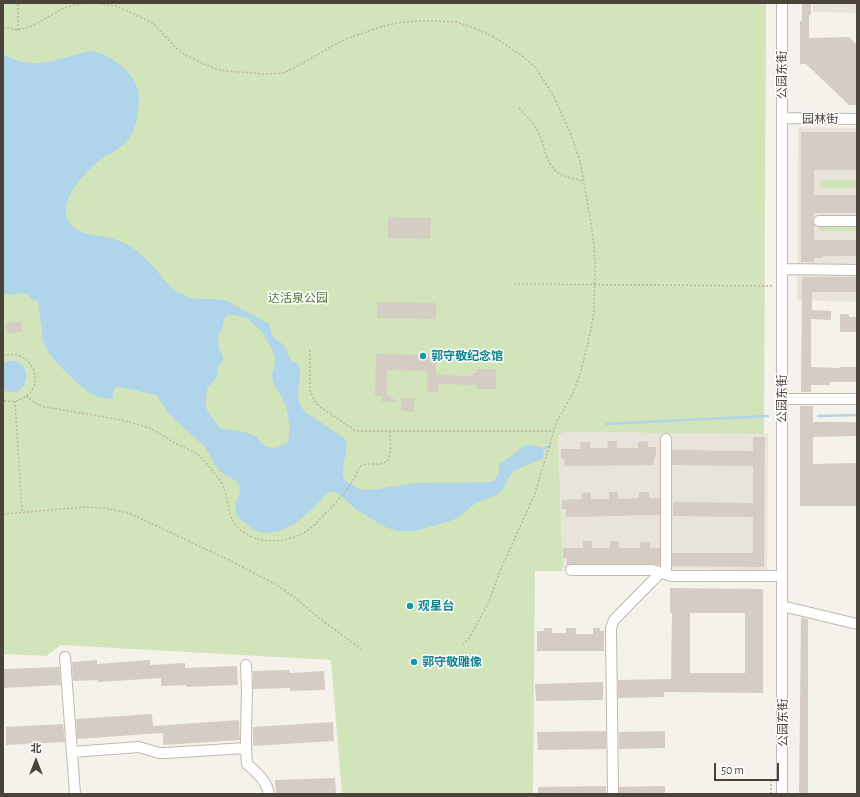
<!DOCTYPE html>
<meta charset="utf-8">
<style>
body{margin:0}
#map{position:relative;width:860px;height:797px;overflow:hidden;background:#f5f2ec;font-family:"Alegreya Sans","Noto Sans SC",sans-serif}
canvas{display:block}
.frame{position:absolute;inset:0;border:4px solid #49433a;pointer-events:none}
.north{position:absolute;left:16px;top:741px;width:40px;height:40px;-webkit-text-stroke:3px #fff;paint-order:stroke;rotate:0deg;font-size:11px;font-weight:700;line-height:16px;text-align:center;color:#49433a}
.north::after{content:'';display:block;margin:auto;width:14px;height:18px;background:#49433a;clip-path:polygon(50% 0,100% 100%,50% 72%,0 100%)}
.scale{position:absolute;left:714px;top:763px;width:65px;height:18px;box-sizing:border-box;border:2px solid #49433a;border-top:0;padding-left:5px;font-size:12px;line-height:14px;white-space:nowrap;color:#49433a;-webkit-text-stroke:3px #fff;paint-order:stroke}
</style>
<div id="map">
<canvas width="860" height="797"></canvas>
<div class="frame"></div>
<div class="north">北</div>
<div class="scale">50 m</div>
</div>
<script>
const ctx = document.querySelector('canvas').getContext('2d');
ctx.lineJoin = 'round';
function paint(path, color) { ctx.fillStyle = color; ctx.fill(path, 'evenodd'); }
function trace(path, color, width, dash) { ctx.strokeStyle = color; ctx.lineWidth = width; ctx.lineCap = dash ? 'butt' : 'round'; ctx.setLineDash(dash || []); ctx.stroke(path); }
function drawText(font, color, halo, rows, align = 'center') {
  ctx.font = font + ' "Alegreya Sans","Noto Sans SC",sans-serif'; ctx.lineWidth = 3; ctx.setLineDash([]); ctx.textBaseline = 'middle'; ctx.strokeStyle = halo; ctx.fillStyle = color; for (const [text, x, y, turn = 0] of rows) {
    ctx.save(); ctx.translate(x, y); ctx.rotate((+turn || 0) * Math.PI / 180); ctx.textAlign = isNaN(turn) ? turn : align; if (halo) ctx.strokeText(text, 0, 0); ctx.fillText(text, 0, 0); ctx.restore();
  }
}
paint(new Path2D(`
 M 813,3 L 857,3 L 857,13 L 813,12 Z
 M 798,127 L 857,128 L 857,302 L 797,300 Z
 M 564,432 L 768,434 L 767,570 L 563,568 L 558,436 Z`), '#e8e3db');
paint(new Path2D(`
 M 3,3 L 766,3 L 764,434 L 564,432 L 558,436 L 563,571 L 535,571 L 533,794 L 342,794 L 331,660 L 61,645 L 46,656 L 3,654 Z
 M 822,180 L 857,180 L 857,188 L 822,188 L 819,185 Z
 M 857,224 L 857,231 L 821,231 L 819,228 L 819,226 Z`), '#d2e4ba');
paint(new Path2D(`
 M 91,51 C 96,52 102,53 106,56 C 122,64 139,79 139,99 C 139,103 138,107 138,111 C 137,120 134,132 128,140 C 121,149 108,154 99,161 C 84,173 57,201 69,222 C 78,238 108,234 124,243 C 132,247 142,254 148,261 C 158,270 167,287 180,293 C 185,295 191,299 197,299 C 207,300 217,298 227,301 C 231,302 236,306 240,308 C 250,313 260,319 269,324 L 272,336 L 285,346 L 291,361 L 299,364 C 299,367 300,371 300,374 C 299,387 295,401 305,412 L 344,438 C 352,449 338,467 345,481 L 362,490 L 371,490 L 415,483 L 493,482 L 499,473 L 499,464 L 516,453 L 523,446 L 534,445 L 543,449 L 544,458 L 515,470 L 508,478 L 504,488 L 496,495 L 477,502 L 461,515 L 453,520 L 416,531 L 400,531 L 387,528 L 357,510 L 337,493 C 334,491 332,491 329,492 C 318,502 303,520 290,526 C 281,531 267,535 257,531 C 253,530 250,526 247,524 C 233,515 233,507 240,493 L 238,482 L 219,471 L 217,468 L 211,457 L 204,446 L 169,414 L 159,399 L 159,397 L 156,395 L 120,387 L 116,387 L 113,390 L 113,398 C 96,402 82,387 71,377 C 60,366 48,356 43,341 C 42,337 42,332 42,329 C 40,319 39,310 38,301 C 32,301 30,298 27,293 L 3,295 L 3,54 C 35,73 59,57 91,51 ZM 229,315 L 235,315 L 247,318 L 264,334 L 265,338 L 273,351 L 275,358 L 275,363 L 272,375 L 273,382 L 285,403 L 288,416 L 290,429 L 289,436 L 288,442 L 284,445 L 275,448 L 267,447 L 260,442 L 257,437 L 245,432 L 225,429 L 220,428 L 208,412 L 206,407 L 206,396 L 208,387 L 217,377 L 218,367 L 223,360 L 223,357 L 219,349 L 218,340 L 218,337 L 223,326 L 224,319 L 226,316 Z
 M 8,361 C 38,359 28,403 3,390 L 3,364 Z`), '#b0d4ea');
trace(new Path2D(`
 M 818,416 L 857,415
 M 606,424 L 768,416
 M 543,449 L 550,446`), '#b0d4ea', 2.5);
paint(new Path2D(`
 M 802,3 L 811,3 L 811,15 L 809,15 L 809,38 L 849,37 L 857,45 L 857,105 L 849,105 L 806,64 L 800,64 L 800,21 L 802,21 Z
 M 801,132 L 857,132 L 857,170 L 814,170 L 814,195 L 857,195 L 857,213 L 814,213 L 813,221 L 814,225 L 814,240 L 857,240 L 857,256 L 823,256 L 823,258 L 814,258 L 814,262 L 801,262 Z
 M 388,217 L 431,218 L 430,239 L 388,238 Z
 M 802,277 L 857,277 L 857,292 L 812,292 L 812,310 L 831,311 L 831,320 L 811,319 L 811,367 L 840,368 L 840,367 L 857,367 L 857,382 L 830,382 L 830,385 L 811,385 L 811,392 L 801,392 Z
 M 377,302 L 436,303 L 436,319 L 377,318 Z
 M 840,314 L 849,314 L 849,317 L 857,317 L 857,332 L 840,332 Z
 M 21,321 L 22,332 L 7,334 L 6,323 Z
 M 376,354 L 436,355 L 436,375 L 473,376 L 473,373 L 477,373 L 477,369 L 496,369 L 496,389 L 477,389 L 477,385 L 439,384 L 438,392 L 427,392 L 427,371 L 387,370 L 387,395 L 398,402 L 382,402 L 382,396 L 375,396 Z
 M 401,398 L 415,398 L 414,412 L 401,411 Z
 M 800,406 L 813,406 L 813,422 L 857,422 L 857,436 L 813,437 L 813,464 L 857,463 L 857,506 L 800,506 Z
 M 753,437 L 765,437 L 764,567 L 672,566 L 672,553 L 753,553 L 753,517 L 673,516 L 673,502 L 753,503 L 753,466 L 672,465 L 672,450 L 753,451 Z
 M 607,441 L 617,441 L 617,448 L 638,448 L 638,442 L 648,441 L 648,447 L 656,447 L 656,457 L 654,457 L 654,465 L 565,466 L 564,459 L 561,459 L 561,449 L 581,449 L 580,442 L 590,442 L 590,448 L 608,448 Z
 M 591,492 L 591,499 L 609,499 L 609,492 L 618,492 L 618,499 L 639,498 L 639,492 L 649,492 L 649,498 L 660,498 L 660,515 L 566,517 L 566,509 L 562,509 L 562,500 L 582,499 L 582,493 Z
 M 583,541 L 592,541 L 592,548 L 610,548 L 610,541 L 619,541 L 619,548 L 640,548 L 640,542 L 650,542 L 650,548 L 660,548 L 660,565 L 652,564 L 571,564 L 567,565 L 567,558 L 563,558 L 563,548 L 583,548 Z
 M 670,588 L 763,589 L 763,693 L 664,692 L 664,697 L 618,698 L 618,680 L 671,679 L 672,613 L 670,613 ZM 690,613 L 745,613 L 745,673 L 690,673 Z
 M 801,618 L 808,619 L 808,794 L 799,794 Z
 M 544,628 L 552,628 L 552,633 L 566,633 L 566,628 L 576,628 L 576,634 L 593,634 L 593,628 L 600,628 L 600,631 L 604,631 L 604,651 L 537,651 L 537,631 L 544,631 Z
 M 97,660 L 97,664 L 150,660 L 150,665 L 185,663 L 185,668 L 237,666 L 238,685 L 186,687 L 186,685 L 161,686 L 161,678 L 98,682 L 98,680 L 73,681 L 72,662 Z
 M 59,667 L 61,685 L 3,688 L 3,669 Z
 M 289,670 L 290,673 L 324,671 L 325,690 L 290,691 L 290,688 L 253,689 L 253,671 Z
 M 603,682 L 603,700 L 536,701 L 535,684 Z
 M 152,714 L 153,726 L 239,720 L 240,740 L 163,745 L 163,733 L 77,739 L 76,719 Z
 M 333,722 L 334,741 L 253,746 L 253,727 Z
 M 63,724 L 65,742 L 6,745 L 6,727 Z
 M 605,731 L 606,732 L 606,749 L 538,750 L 537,732 Z
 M 665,731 L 665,748 L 619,749 L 619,732 Z
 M 335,778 L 336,794 L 276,794 L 275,780 Z
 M 606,786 L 606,794 L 538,794 L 538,787 Z
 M 665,786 L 665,794 L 619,794 L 619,787 Z`), '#d5cdc3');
const minor = new Path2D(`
 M 782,118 L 857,119
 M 819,221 L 857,221
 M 782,269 L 857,270
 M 782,399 L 857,399
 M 571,570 L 652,570 L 672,576 L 782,576
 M 666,574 L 666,439
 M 782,606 L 857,624
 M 65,657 L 75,794
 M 246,748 L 246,736 L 247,689 L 246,665
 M 72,752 L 139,747 L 159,753 L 166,753 L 246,748 L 247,764 C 257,773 267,781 269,794
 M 613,794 L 611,628 L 614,620 L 661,572
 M 782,794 L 782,3`);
trace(minor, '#bfb9b0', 12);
trace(new Path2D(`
 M 95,3 L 116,6 L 153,23 L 176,48 L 185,55 L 204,64 L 216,69 L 227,71 L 265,74 L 283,73 L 294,68 L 341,41 L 377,28 L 396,23 L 416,21 L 438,21 L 456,22 L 469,26 L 494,37 L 521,55 L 536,68 L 554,97 L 570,132 L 580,161 L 591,223 L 594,247 L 595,267 L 594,311 L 591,330 L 580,375 L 572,395 L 557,421 L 534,496 L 500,571 L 488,604 L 469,638 L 463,644
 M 3,27 L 18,30 L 30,27 L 62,9 L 74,5 L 88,3
 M 18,30 L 18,3
 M 519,108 C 528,118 535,124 540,136 C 543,142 544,150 547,157 C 553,175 566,177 583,181
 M 514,284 L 772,286
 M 310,350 L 310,391 L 315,401 L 320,407 L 356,431 L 554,431
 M 3,356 C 32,346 49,387 21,399 C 15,402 9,402 3,400
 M 26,396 L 35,403 L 45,407 C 63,410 81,413 99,416 C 115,419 133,422 149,428 C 158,432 166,438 175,443 C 182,447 190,450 197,454 C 203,458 214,473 219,479 C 234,501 220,522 252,537 C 271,545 297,540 312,527 C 318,522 323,515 329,510 C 338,500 347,491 354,479 C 356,476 357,471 359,468 C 366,459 383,470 389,458 C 392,452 390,438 390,431
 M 15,401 L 22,512
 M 3,514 L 86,507 L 105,508 L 129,513 L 231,561 L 275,584 L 293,596 L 319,618 L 361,649
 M 771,794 L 771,781 L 773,779`), '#c0b4a2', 1.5, [2, 2]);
trace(minor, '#fff', 10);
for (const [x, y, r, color] of [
 [423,356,4,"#0f9aa8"],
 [410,606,4,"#0f9aa8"],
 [414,662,4,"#0f9aa8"]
]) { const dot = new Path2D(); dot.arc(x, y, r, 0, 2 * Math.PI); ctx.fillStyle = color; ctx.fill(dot); trace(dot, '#fff', 1.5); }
drawText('12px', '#49433a', '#fff', [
 ["公园东街",782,75,-90],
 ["园林街",820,119],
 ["公园东街",782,399,-90],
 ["公园东街",783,723,-90]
]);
drawText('12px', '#4e7632', '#fff', [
 ["达活泉公园",298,298]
]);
drawText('bold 12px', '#0d838f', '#fff', [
 ["郭守敬纪念馆",431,356],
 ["观星台",418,606],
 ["郭守敬雕像",422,662]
], 'left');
</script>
